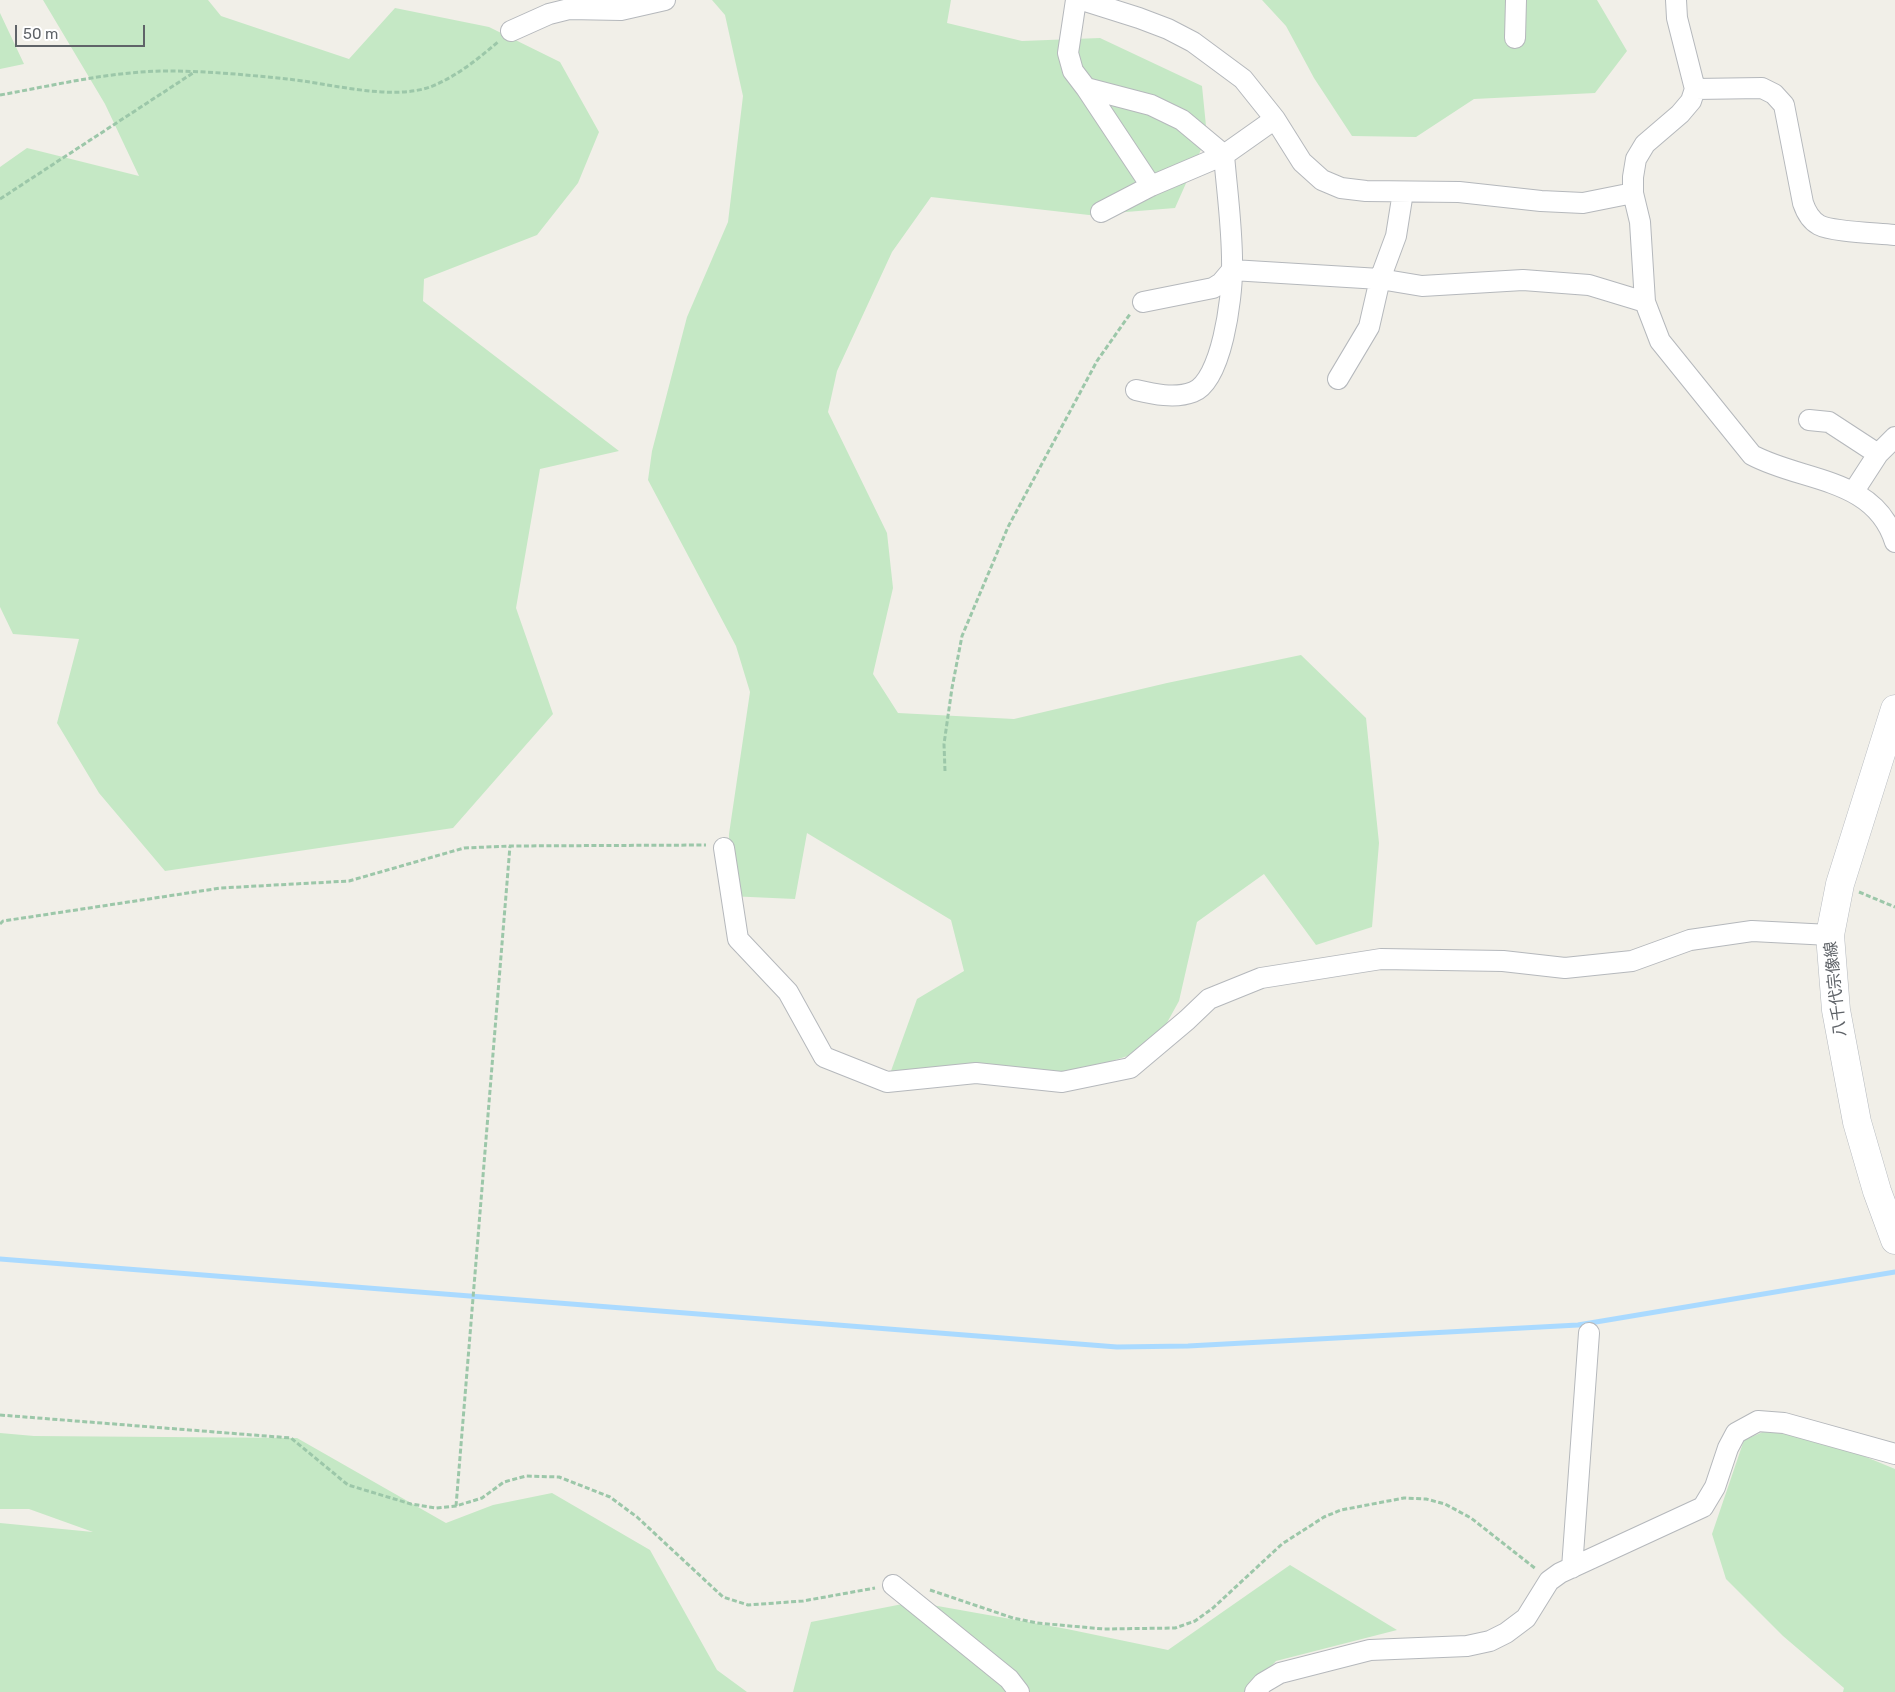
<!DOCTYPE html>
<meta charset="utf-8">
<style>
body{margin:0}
#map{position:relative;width:1895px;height:1692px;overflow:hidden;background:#f1efe8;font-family:Rubik,sans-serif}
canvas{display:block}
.scale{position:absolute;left:15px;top:25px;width:130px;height:22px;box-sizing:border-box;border:2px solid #5f6368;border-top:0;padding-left:6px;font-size:15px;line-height:18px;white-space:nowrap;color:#5f6368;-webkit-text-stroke:4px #fff;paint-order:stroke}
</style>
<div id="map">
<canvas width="1895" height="1692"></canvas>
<div class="scale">50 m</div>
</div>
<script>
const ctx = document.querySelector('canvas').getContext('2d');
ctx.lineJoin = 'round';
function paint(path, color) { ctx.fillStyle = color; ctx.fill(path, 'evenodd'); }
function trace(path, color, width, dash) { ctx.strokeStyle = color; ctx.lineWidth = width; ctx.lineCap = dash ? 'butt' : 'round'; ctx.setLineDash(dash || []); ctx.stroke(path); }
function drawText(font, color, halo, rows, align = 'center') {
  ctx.font = font + ' Rubik,"Noto Sans JP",sans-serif'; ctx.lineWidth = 4; ctx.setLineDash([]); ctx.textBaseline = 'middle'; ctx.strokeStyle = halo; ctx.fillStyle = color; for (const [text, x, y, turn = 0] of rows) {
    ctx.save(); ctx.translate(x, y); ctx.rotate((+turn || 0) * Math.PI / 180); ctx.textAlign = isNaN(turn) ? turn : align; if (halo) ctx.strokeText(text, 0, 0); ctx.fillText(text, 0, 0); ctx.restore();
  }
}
paint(new Path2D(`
 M 43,0 L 208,0 L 221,16 L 349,59 L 395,8 L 489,27 L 560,62 L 599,132 L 578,183 L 537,235 L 424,279 L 423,301 L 619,451 L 540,469 L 516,608 L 553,714 L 453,828 L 165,871 L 99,793 L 57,723 L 79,639 L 13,634 L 0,607 L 0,167 L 27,148 L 139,176 L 105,104 Z
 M 712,0 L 951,0 L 947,23 L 1022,41 L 1100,38 L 1202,86 L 1207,136 L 1175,208 L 1089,215 L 931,197 L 892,252 L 837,371 L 828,412 L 887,533 L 893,588 L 873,674 L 898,713 L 1014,719 L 1167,683 L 1301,655 L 1366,718 L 1379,843 L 1372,927 L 1316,945 L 1264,874 L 1197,922 L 1179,1001 L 1153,1048 L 1077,1072 L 887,1082 L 917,999 L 964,971 L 951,920 L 807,833 L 795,899 L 728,896 L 729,834 L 750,692 L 736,646 L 648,480 L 652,451 L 687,317 L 728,222 L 743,96 L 725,15 Z
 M 1262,0 L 1597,0 L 1627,51 L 1595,93 L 1474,99 L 1416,137 L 1352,136 L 1314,78 L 1286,26 Z
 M 0,13 L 24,64 L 0,69 Z
 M 1784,1423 L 1895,1469 L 1895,1692 L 1843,1692 L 1844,1688 L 1783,1636 L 1726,1579 L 1712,1534 L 1744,1440 Z
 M 0,1433 L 34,1436 L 297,1438 L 446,1523 L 493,1505 L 552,1493 L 650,1550 L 717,1670 L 747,1692 L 0,1692 L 0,1523 L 93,1532 L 29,1509 L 0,1509 Z
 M 1290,1565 L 1397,1630 L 1276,1661 L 1248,1692 L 793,1692 L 811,1622 L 923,1600 L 915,1602 L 1067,1629 L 1168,1650 Z`), '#c5e8c5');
trace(new Path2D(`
 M 0,1259 L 1117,1347 L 1188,1346 L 1578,1325 L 1895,1272`), '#aadaff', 5);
const minor = new Path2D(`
 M 1076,0 L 1068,53 L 1073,71 L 1086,88 L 1151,186
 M 1082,0 L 1139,18 L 1168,29 L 1193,42 L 1243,79 L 1275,119 L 1302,162 L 1322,180 L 1341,188 L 1366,191 L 1459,192 L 1541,201 L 1583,203 L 1633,193
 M 1676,0 L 1677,18 L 1695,89 L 1691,101 L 1680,114 L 1645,144 L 1636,159 L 1633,177 L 1633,193 L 1640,222 L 1645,302 L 1660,341 L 1752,455 C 1802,482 1875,477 1895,542
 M 511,31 L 549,14 L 569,9 L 621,10 L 665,0
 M 1515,38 L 1516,0
 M 1086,88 L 1151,105 L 1182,120 L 1224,155 C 1227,192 1233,233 1232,270 C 1232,298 1222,381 1193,392 C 1175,399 1153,394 1136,390
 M 1695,89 L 1762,88 L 1774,94 L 1784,105 L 1803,203 C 1806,212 1810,220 1819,225 C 1832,232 1878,233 1895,235
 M 1101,212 L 1151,186 L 1224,155 L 1275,119
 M 1143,302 L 1213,288 L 1221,283 L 1232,270 L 1380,279 L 1422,286 L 1523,280 L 1589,285 L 1645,302
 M 1338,379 L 1369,327 L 1380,279 L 1396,236 L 1403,192
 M 1809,420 L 1829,422 L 1878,454
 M 1854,491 L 1878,454 L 1895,437
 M 724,848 L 738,939 L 788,992 L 824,1057 L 887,1082 L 976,1073 L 1062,1082 L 1130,1068 L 1187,1020 L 1209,999 L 1261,978 L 1381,959 L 1503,961 L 1565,968 L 1632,961 L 1690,940 L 1752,931 L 1830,935
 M 1572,1568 L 1589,1333
 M 893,1585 L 1009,1679 L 1019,1692
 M 1255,1692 L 1263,1683 L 1280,1673 L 1370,1650 L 1467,1646 L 1490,1641 L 1506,1633 L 1526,1618 L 1549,1581 L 1560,1573 L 1703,1507 L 1715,1487 L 1728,1448 L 1736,1433 L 1758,1421 L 1784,1423 L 1895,1454`);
const secondary = new Path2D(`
 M 1895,709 L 1840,884 L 1830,935 L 1836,1010 L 1857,1122 L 1877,1191 L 1895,1240`);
trace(minor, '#b5b8bc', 22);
trace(secondary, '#b6babf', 29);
trace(new Path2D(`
 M 0,95 C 56,85 112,71 169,71 C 208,71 248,75 287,79 C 328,83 390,101 430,87 C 456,77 478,59 499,41
 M 0,199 L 193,73
 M 945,771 L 944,744 L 952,688 L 962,636 L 1008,527 L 1097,361 L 1130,314
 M 1859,892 L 1895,907
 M 0,924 L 3,921 L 221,888 L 349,881 L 464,848 L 510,846 L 706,845
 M 0,1415 L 291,1438 L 348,1485 L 411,1504 L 436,1508 L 456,1506 L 482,1498 L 504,1482 L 526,1476 L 559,1477 L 610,1497 L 637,1517 L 723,1597 L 748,1605 L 803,1601 L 875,1588
 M 456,1506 L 510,846
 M 930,1590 L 1013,1618 L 1037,1623 L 1104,1629 L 1175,1628 L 1195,1621 L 1213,1608 L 1282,1544 L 1324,1517 L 1341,1510 L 1404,1498 L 1426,1499 L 1445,1504 L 1471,1518 L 1536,1569`), '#9cc7a9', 3, [5, 2.5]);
trace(minor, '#fff', 20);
trace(secondary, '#fff', 28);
drawText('16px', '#5f6368', '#fff', [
 ["八千代宗像線",1836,989,-96]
]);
</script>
